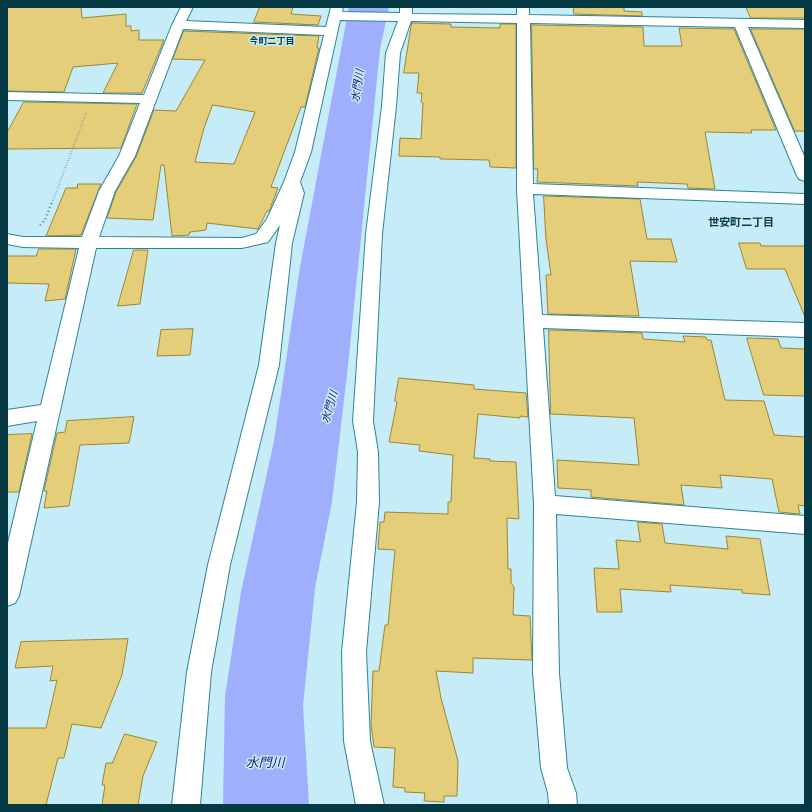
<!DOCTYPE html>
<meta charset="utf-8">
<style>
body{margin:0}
#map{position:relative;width:812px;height:812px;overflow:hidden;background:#c5ecf7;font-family:Lora,serif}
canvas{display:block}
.frame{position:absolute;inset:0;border:8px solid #053a45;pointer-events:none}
</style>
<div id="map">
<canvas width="812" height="812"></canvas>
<div class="frame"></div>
</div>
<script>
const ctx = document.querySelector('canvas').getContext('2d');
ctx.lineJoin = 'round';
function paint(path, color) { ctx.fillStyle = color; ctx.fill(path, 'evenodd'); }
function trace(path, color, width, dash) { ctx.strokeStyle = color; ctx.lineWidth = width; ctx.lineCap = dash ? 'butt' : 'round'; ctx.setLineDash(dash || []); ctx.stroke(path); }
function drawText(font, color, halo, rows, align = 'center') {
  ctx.font = font + ' Lora,"Noto Sans JP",serif'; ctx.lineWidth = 3; ctx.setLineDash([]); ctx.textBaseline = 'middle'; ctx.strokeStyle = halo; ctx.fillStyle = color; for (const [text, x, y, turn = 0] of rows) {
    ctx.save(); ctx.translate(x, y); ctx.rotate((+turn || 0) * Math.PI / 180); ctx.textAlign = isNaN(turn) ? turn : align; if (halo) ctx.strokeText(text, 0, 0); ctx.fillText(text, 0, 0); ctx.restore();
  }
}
paint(new Path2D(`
 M 349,7 L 389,7 L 380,49 L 348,366 L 332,502 L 315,588 L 303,705 L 309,805 L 223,805 L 225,696 L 241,592 L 274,441 L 300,267 Z`), '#9faefd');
const building = new Path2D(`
 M 7,7 L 81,7 L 82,18 L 126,14 L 126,26 L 131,26 L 131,31 L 139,30 L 139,40 L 164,40 L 142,93 L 103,93 L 118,63 L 73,67 L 64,92 L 7,91 Z
 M 260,7 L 293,7 L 291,14 L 321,16 L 318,25 L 254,22 Z
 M 574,7 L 624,7 L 624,11 L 642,12 L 642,16 L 574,14 Z
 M 746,7 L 805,7 L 805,18 L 751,18 Z
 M 412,23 L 451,24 L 451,27 L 500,28 L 500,24 L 516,24 L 516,168 L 490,167 L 489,160 L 440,159 L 440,157 L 399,156 L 400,138 L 421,139 L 423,103 L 421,102 L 422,93 L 417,93 L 419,73 L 404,73 Z
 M 532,25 L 643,27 L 644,46 L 682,46 L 679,28 L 734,29 L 776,130 L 751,130 L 752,133 L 705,132 L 715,189 L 688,188 L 687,184 L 637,182 L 638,186 L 537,182 L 538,169 L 534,169 Z
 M 751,29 L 805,29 L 805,131 L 795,131 Z
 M 184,31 L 319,36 L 317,48 L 319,48 L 305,107 L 301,107 L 271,187 L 278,188 L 269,211 L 267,211 L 258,229 L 207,223 L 206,230 L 190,232 L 189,235 L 172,236 L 164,165 L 161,165 L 153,220 L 107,218 L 116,192 L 136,157 L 154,110 L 176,111 L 205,60 L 173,59 ZM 213,105 L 255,112 L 234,164 L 195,162 L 204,128 Z
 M 24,102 L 137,104 L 121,148 L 7,149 L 7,133 Z
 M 78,184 L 101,184 L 81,235 L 46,236 L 66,188 L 77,188 Z
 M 544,196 L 640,199 L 647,239 L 671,239 L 677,262 L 630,261 L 639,316 L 548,314 L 546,275 L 551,275 L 546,239 Z
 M 739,243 L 760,243 L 761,246 L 805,246 L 805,317 L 785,269 L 747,269 Z
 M 39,249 L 76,249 L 65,299 L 45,301 L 49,284 L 7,283 L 7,256 L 36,256 Z
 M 134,250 L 148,250 L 140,304 L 118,306 Z
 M 193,329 L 190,355 L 157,356 L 161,330 Z
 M 549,330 L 642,333 L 643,339 L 685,342 L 683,336 L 706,337 L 707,340 L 711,340 L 725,400 L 764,401 L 774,435 L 805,437 L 805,506 L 798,505 L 800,514 L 779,512 L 772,479 L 720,475 L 722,488 L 681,485 L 684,505 L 591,497 L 591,490 L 558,488 L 557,460 L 639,465 L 634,418 L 551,414 Z
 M 747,338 L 778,339 L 781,348 L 805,349 L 805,396 L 764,395 Z
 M 399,378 L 474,385 L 474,389 L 526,393 L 528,417 L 520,416 L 520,418 L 478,414 L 474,458 L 490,459 L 490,461 L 516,462 L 519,519 L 507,518 L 508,569 L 511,569 L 511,583 L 514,587 L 513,615 L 530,616 L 532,660 L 473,658 L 473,673 L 436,671 L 441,698 L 458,761 L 457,796 L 444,796 L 444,802 L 424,801 L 425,793 L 405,792 L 405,788 L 393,787 L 395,748 L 374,747 L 371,725 L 373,671 L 379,671 L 385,625 L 388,625 L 395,550 L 378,549 L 380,522 L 384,522 L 385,512 L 448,514 L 448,502 L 451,502 L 453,455 L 419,451 L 420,445 L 389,442 L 397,402 L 395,401 Z
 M 134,417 L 129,443 L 80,445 L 69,506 L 44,508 L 47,491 L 44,491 L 57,433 L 65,432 L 67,421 Z
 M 32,434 L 19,492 L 7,492 L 7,435 Z
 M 638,522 L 662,524 L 665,543 L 728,549 L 726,536 L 760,539 L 770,595 L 742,593 L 742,590 L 670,585 L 671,592 L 620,589 L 622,612 L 597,612 L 594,568 L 619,569 L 616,540 L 640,542 Z
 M 128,639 L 122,675 L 101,728 L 72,724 L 64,758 L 58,758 L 46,805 L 7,805 L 7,728 L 46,728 L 57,680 L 50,681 L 53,666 L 15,668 L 21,642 Z
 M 125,734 L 157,742 L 143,776 L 138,805 L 102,805 L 105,785 L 102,785 L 106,763 L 112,763 Z`);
paint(building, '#e4ce79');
trace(building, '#9c862f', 1);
const minor = new Path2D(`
 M 181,7 L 193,7 L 186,21 L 326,27 L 331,7 L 343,7 L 342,12 L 400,13 L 400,7 L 412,7 L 412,14 L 517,15 L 517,7 L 529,7 L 529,15 L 805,20 L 805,28 L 748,27 L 805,158 L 805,181 L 799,179 L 797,176 L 735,27 L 530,23 L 533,184 L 805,194 L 805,204 L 533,194 L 542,315 L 805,323 L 805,337 L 543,328 L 555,496 L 805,516 L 805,534 L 556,514 L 559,673 L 567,768 L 576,793 L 577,805 L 549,805 L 548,793 L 541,768 L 533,673 L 534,504 L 517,189 L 517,23 L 411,21 L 400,53 L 396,106 L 382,234 L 373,421 L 378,452 L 379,502 L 366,652 L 370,741 L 384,805 L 356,805 L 344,741 L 342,652 L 357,502 L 358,452 L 353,421 L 366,234 L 382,106 L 386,53 L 398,21 L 340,20 L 311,152 L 300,182 L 304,193 L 292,243 L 279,365 L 230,565 L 211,672 L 200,805 L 172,805 L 187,672 L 208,565 L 259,365 L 276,243 L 280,225 L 268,242 L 242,248 L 96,248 L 19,596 L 15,603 L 7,606 L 7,547 L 37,421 L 7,426 L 7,410 L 41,405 L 79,248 L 23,247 L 7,244 L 7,234 L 23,237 L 82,237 L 99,191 L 119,156 L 140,103 L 7,100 L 7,92 L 144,95 L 172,25 ZM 183,29 L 324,35 L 295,152 L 284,182 L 267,219 L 256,234 L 242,238 L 99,237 L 115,191 L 135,156 Z`);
trace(minor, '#2c8598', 2);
trace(new Path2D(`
 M 52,203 L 86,113`), '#5c8a95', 2, [0.5, 2]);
trace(new Path2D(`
 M 40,225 L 45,220 L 52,202`), '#5c8a95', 2.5, [1, 3]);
paint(minor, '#fff');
drawText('bold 9px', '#053a45', '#c5ecf7', [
 ["今町二丁目",272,41]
]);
drawText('italic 11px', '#201e76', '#c5ecf7', [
 ["水門川",358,86,-81],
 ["水門川",330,407,-73]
]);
drawText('bold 11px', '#053a45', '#c5ecf7', [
 ["世安町二丁目",741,223]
]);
drawText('italic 13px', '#201e76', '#c5ecf7', [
 ["水門川",265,763]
]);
</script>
